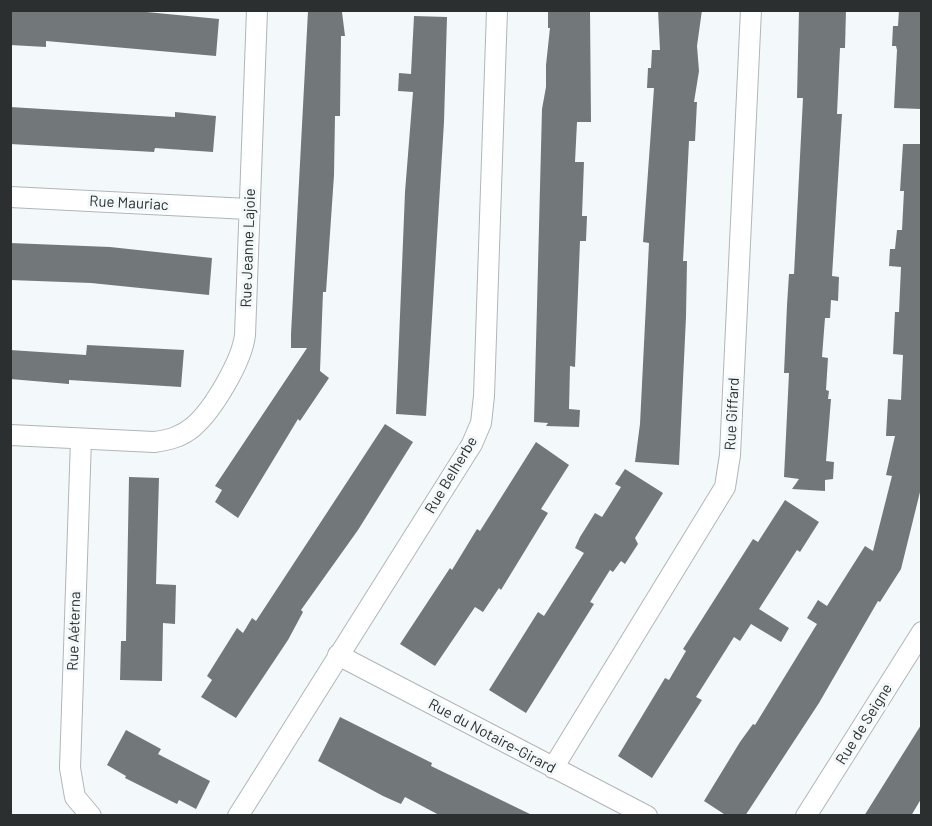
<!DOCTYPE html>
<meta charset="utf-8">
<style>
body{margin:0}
#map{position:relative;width:932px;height:826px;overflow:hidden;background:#f3f9fb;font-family:Barlow,sans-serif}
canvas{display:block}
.frame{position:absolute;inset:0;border:12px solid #2c2f2f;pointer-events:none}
</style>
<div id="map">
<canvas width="932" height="826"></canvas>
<div class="frame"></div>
</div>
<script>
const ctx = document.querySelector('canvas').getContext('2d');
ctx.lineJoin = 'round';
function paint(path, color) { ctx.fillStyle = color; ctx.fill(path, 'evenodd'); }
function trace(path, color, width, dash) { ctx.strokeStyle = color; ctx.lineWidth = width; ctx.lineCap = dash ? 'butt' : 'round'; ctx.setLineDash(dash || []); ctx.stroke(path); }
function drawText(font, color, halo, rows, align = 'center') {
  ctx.font = font + ' Barlow,sans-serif'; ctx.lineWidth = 6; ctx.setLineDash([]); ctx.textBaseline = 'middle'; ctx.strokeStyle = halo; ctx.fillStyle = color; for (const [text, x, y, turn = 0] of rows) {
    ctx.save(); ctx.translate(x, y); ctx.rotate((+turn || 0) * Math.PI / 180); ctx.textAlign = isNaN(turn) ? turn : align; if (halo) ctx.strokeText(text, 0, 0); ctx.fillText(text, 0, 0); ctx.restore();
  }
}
paint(new Path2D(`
 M 10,10 L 126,10 L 219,19 L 216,56 L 46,41 L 46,47 L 10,45 Z
 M 548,10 L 590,10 L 591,122 L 577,122 L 575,162 L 584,162 L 582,216 L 587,216 L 586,241 L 580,241 L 575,367 L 570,366 L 569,409 L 580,410 L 579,427 L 546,426 L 548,423 L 534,422 L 542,109 L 546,87 L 546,65 L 550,28 L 548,28 Z
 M 658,10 L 702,10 L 697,46 L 699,71 L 694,102 L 697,102 L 695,141 L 689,141 L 683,261 L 687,261 L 686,317 L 679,465 L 635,462 L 640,424 L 649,243 L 643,242 L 654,88 L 647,88 L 648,68 L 651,68 L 652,50 L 660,50 Z
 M 799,10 L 846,10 L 845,48 L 840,48 L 837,114 L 842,114 L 832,276 L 839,277 L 838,301 L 831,300 L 830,318 L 825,318 L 822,357 L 828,358 L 826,390 L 829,391 L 828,399 L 831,399 L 826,461 L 834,462 L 833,479 L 825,480 L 825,491 L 792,489 L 799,479 L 784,477 L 789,373 L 784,373 L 787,305 L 789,274 L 794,274 L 803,98 L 797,98 Z
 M 899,10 L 921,10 L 921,109 L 894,108 L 897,50 L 896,46 L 892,46 L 893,26 L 898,26 Z
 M 308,11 L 342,12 L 345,36 L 341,36 L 340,116 L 335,116 L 334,175 L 326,292 L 323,292 L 320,371 L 329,378 L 300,421 L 298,419 L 238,518 L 215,502 L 222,490 L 215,486 L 307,348 L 291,348 L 291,334 Z
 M 414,16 L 447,17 L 444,122 L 426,416 L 396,414 L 405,192 L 413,92 L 398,91 L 399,73 L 411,74 Z
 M 10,107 L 175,117 L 175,112 L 216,116 L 213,152 L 155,148 L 154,152 L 10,144 Z
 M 903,144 L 921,144 L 921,488 L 901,569 L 880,602 L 878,601 L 819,703 L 745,816 L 727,816 L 704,801 L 740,742 L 753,724 L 755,725 L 817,624 L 807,618 L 818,600 L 827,606 L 865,546 L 873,551 L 892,476 L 886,475 L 895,436 L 886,436 L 888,399 L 901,400 L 903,355 L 893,354 L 895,312 L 899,312 L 901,267 L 889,266 L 890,249 L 895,249 L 897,230 L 902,230 L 904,191 L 900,191 Z
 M 10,243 L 110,247 L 212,258 L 209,295 L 91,283 L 10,280 Z
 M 87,345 L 184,350 L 181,387 L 69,380 L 69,384 L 10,379 L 10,350 L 86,355 Z
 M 385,424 L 413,442 L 358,530 L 301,610 L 303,612 L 288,640 L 236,718 L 201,697 L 212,680 L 207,676 L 237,628 L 243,633 L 252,618 L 256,621 Z
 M 536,442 L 569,465 L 541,509 L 548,513 L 501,590 L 499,588 L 483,612 L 475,607 L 435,666 L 400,644 L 450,568 L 452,570 L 477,529 L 480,531 Z
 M 625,469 L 663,493 L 635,538 L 638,544 L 625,564 L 621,561 L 613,572 L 610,570 L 590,602 L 594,604 L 526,713 L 489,690 L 538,612 L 544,616 L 584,553 L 575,548 L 580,537 L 595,513 L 602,517 L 621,487 L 615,484 Z
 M 129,477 L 159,478 L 156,584 L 176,585 L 175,624 L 163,623 L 162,681 L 120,680 L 121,641 L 126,641 Z
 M 785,500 L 819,522 L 800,552 L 797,550 L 759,609 L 789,628 L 781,642 L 751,624 L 740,641 L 734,637 L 696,697 L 702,700 L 652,778 L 618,756 L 665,678 L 669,680 L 686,651 L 683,649 L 753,539 L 758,542 Z
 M 340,717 L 432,763 L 431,766 L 534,816 L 441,816 L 405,797 L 401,804 L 383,796 L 318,761 Z
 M 921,725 L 921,799 L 911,816 L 864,816 Z
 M 126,730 L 161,749 L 158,754 L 210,781 L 196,809 L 179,800 L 177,804 L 125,778 L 126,776 L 107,765 Z`), '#727879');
const street = new Path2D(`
 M 10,197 L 248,209
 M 10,435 L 154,442 C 169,440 181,437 193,427 C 213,410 242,361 245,335 L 257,10
 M 81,439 L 70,768 L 75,797 L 91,816
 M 338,655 L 647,816
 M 553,768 L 725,487 L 730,455 L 751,10
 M 238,816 L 472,444 L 481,423 L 484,396 L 497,10
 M 806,816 L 922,632`);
trace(street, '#b0b6b7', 22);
trace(street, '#fff', 20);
drawText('15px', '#2c2f2f', '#f3f9fb', [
 ["Rue Mauriac",129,203,3],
 ["Rue Jeanne Lajoie",248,248,-88],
 ["Rue Giffard",732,414,-87],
 ["Rue Belherbe",451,475,-59],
 ["Rue Aéterna",74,631,-88],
 ["Rue de Seigne",864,724,-58],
 ["Rue du Notaire-Girard",492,736,28]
]);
</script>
